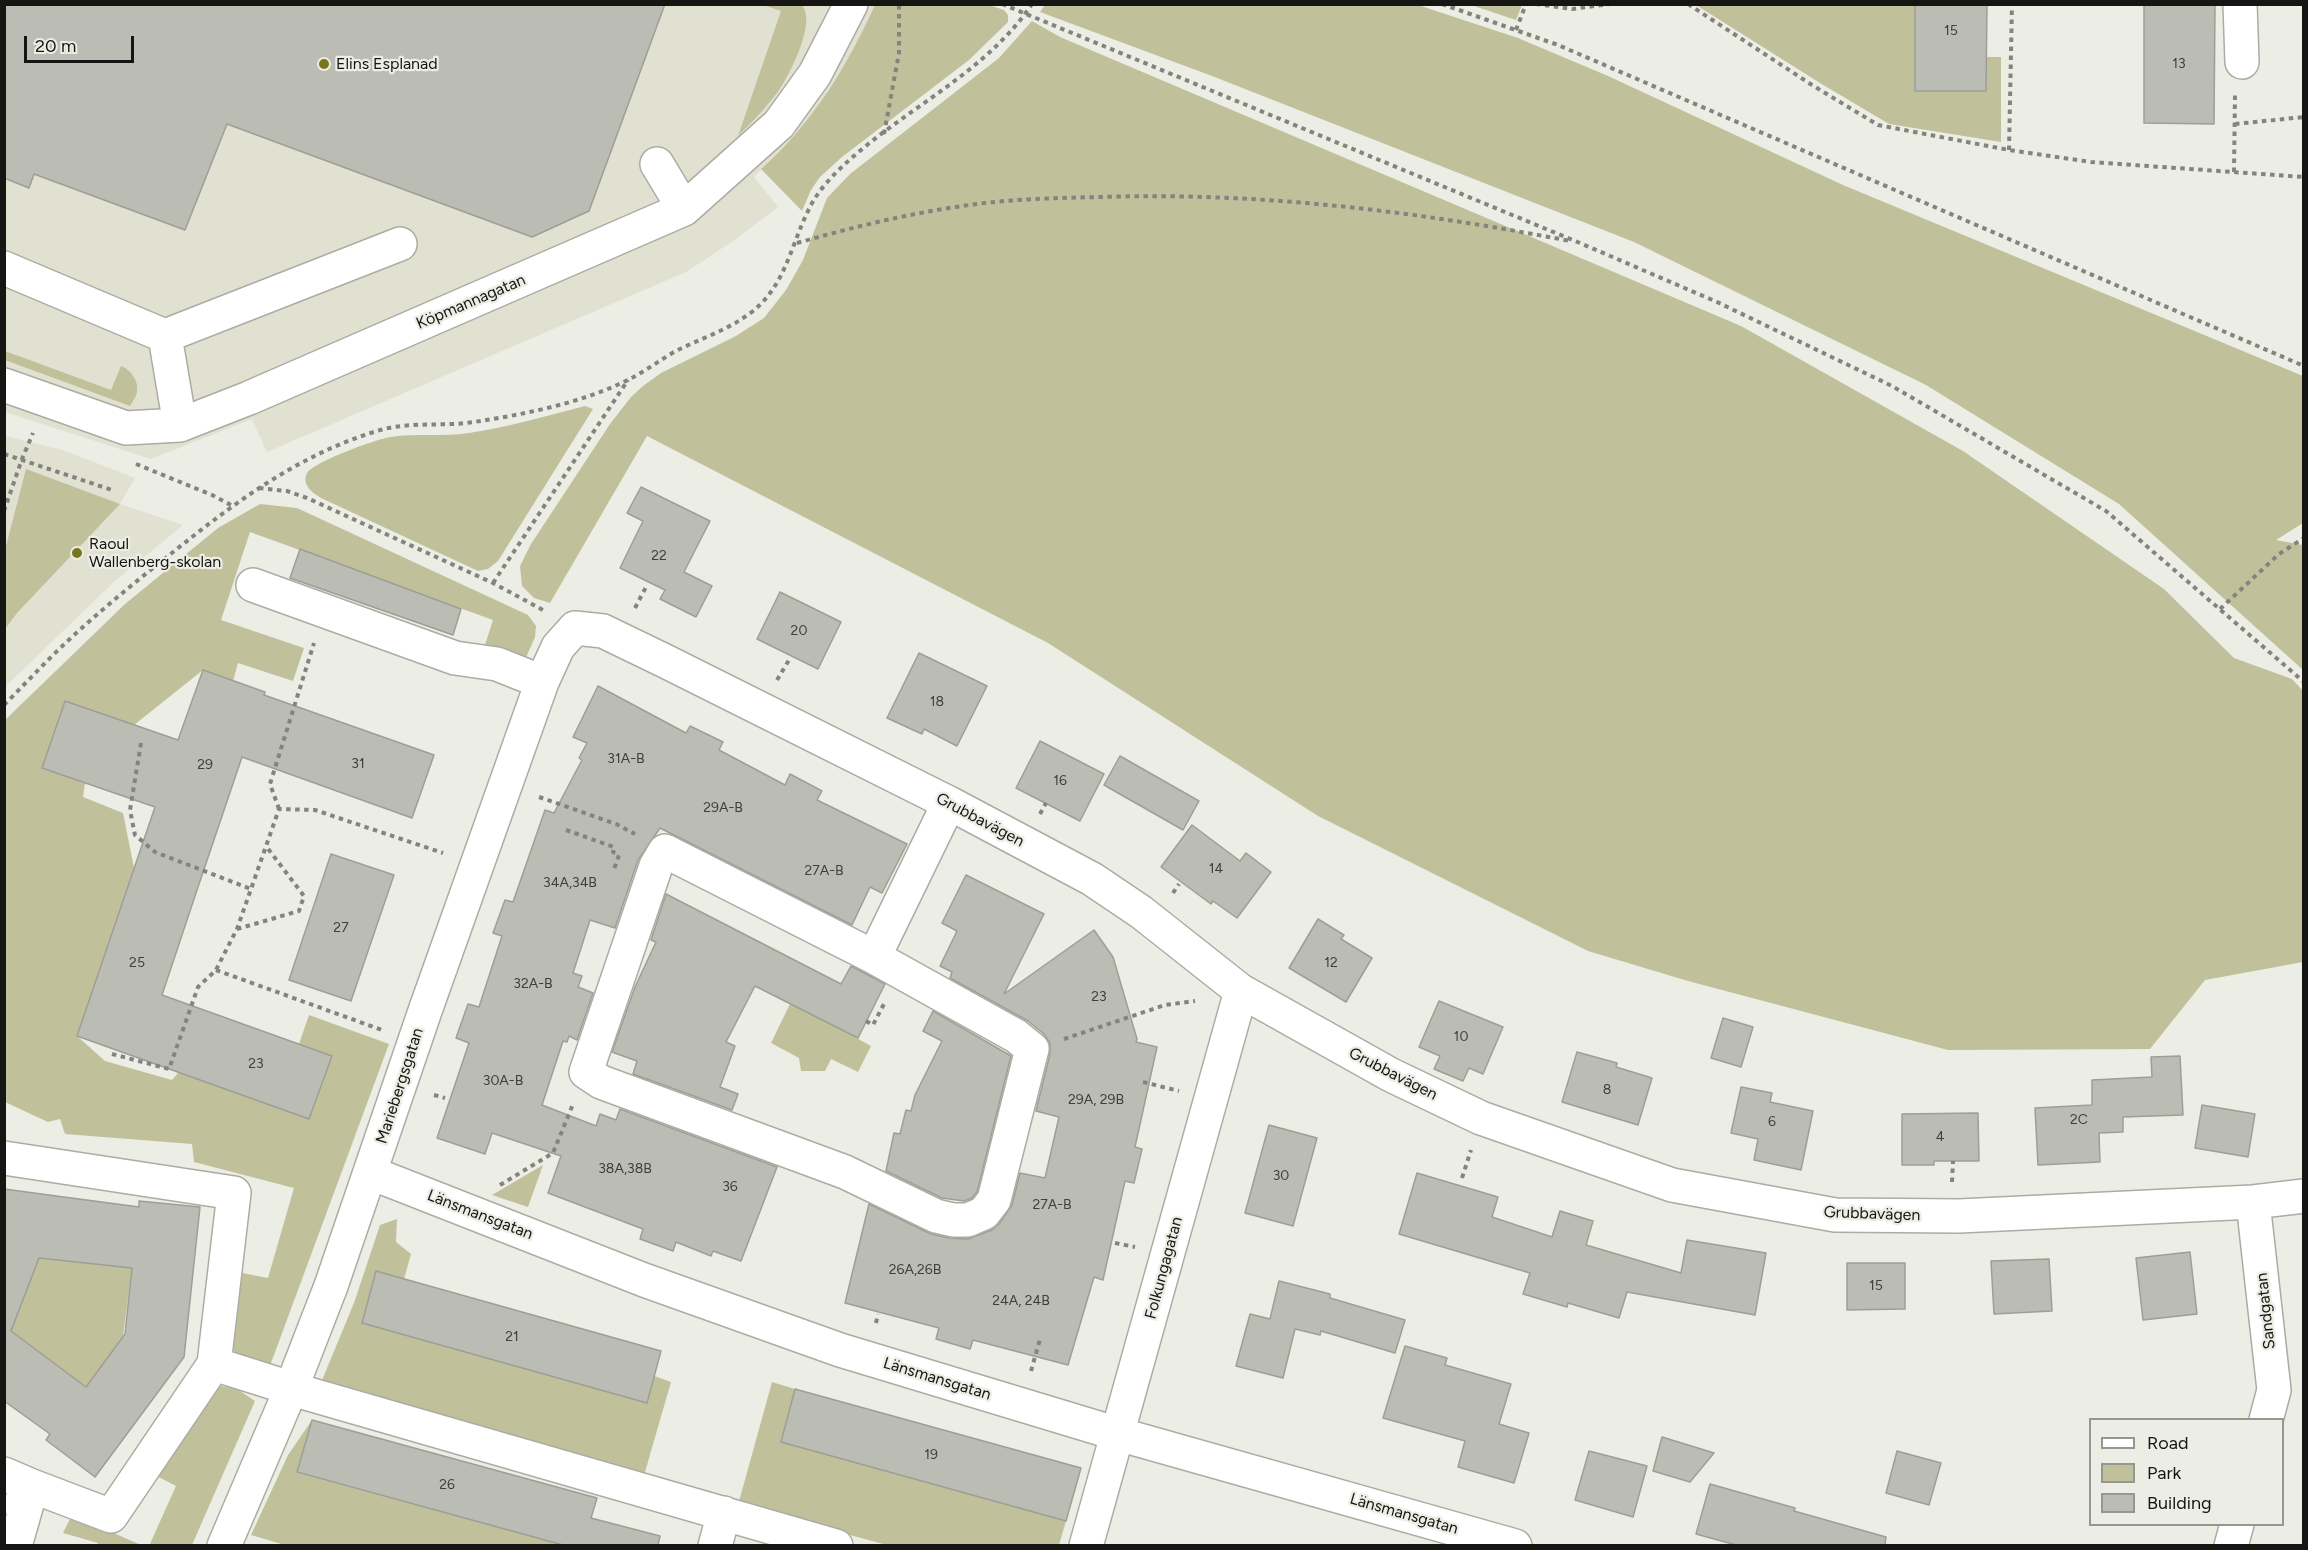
<!DOCTYPE html>
<meta charset="utf-8">
<style>
body{margin:0}
#map{position:relative;width:2308px;height:1550px;overflow:hidden;background:#ecede4;font-family:Figtree,sans-serif}
canvas{display:block}
.frame{position:absolute;inset:0;border:6px solid #151513;pointer-events:none}
.legend{position:absolute;left:2089px;top:1418px;width:195px;height:108px;box-sizing:border-box;background:#ecede4;border:2px solid #969790;margin:0;padding:8px 10px;list-style:none;font-size:18px;color:#151513}
.legend li{display:flex;align-items:center;gap:12px;height:30px}
.legend b{width:30px;border:2px solid #969790}
.scale{position:absolute;left:24px;top:36px;width:110px;height:27px;box-sizing:border-box;border:3px solid #151513;border-top:0;padding-left:8px;font-size:18px;line-height:21px;white-space:nowrap;color:#151513;-webkit-text-stroke:4px #ecede4;paint-order:stroke}
</style>
<div id="map">
<canvas width="2308" height="1550"></canvas>
<div class="frame"></div>
<ul class="legend">
<li><b style="height:8px;background:#fff"></b>Road</li>
<li><b style="height:16px;background:#c0c19b"></b>Park</li>
<li><b style="height:16px;background:#bbbcb3"></b>Building</li>
</ul>
<div class="scale">20 m</div>
</div>
<script>
const ctx = document.querySelector('canvas').getContext('2d');
ctx.lineJoin = 'round';
function paint(path, color) { ctx.fillStyle = color; ctx.fill(path, 'evenodd'); }
function trace(path, color, width, dash) { ctx.strokeStyle = color; ctx.lineWidth = width; ctx.lineCap = dash ? 'butt' : 'round'; ctx.setLineDash(dash || []); ctx.stroke(path); }
function drawText(font, color, halo, rows, align = 'center') {
  ctx.font = font + ' Figtree,sans-serif'; ctx.lineWidth = 4.5; ctx.setLineDash([]); ctx.textBaseline = 'middle'; ctx.strokeStyle = halo; ctx.fillStyle = color; for (const [text, x, y, turn = 0] of rows) {
    ctx.save(); ctx.translate(x, y); ctx.rotate((+turn || 0) * Math.PI / 180); ctx.textAlign = isNaN(turn) ? turn : align; if (halo) ctx.strokeText(text, 0, 0); ctx.fillText(text, 0, 0); ctx.restore();
  }
}
paint(new Path2D(`
 M 5,5 L 875,5 L 859,41 L 810,119 L 754,177 L 778,207 L 736,239 L 686,272 L 267,452 L 252,419 L 151,459 L 5,412 Z
 M 5,436 L 63,450 L 135,478 L 120,504 L 183,525 L 115,581 L 5,687 Z`), '#e0e1d1');
paint(new Path2D(`
 M 763,5 L 802,5 C 816,22 792,69 781,87 C 769,105 753,121 738,136 L 781,11 Z
 M 875,5 L 989,5 L 1004,10 L 1008,15 L 1008,22 L 969,60 L 842,157 L 820,177 L 811,190 L 802,211 L 761,169 C 813,123 847,66 875,5 Z
 M 1045,5 L 1418,5 L 1518,38 L 1608,76 L 1843,185 L 2303,376 L 2303,523 L 2276,540 L 2303,545 L 2303,670 L 2119,504 L 1926,385 L 1634,242 L 1212,76 L 1040,12 Z
 M 1471,5 L 1522,4 L 1522,5 L 1516,20 Z
 M 1696,5 L 1915,5 L 1915,91 L 1986,91 L 1986,57 L 2001,57 L 2001,142 L 1889,124 L 1820,83 Z
 M 1032,21 L 1060,37 L 1741,326 L 1963,451 L 2164,589 L 2234,658 L 2292,679 L 2304,692 L 2303,962 L 2205,980 L 2150,1049 L 1948,1050 L 1688,981 L 1588,951 L 1318,816 L 1048,643 L 647,436 L 550,603 L 534,598 L 522,586 L 520,566 L 531,544 L 610,424 L 631,397 L 643,386 L 661,373 L 736,336 L 764,318 L 786,290 L 803,260 L 827,198 L 850,174 L 999,58 Z
 M 5,351 L 111,390 L 121,366 C 130,369 139,381 137,391 C 137,396 132,402 130,406 L 5,360 Z
 M 585,406 L 593,409 L 498,561 L 488,569 L 478,571 L 321,498 C 313,493 301,485 307,473 C 314,462 376,439 391,437 C 416,433 443,437 469,433 C 508,427 547,416 585,406 Z
 M 26,469 L 120,504 L 17,613 L 5,629 L 5,550 Z
 M 260,504 L 297,508 L 528,615 L 536,626 L 535,637 L 524,662 L 484,648 L 493,620 L 250,532 L 221,620 L 304,648 L 293,681 L 238,663 L 233,681 L 203,670 L 134,725 L 65,701 L 42,768 L 85,783 L 83,797 L 123,813 L 134,868 L 77,1036 L 105,1061 L 172,1080 L 179,1072 L 309,1118 L 332,1056 L 299,1044 L 309,1015 L 389,1044 L 271,1363 L 255,1364 L 235,1353 L 231,1340 L 237,1272 L 268,1278 L 294,1188 L 194,1162 L 192,1144 L 65,1134 L 60,1119 L 48,1122 L 5,1102 L 5,720 L 125,604 L 218,528 Z
 M 791,1002 L 871,1046 L 858,1072 L 831,1059 L 825,1071 L 801,1071 L 799,1058 L 771,1043 Z
 M 543,1165 L 528,1207 L 492,1195 Z
 M 397,1219 L 396,1242 L 411,1254 L 404,1279 L 376,1271 L 362,1323 L 646,1402 L 654,1376 L 671,1382 L 643,1479 L 320,1385 L 354,1303 L 380,1225 Z
 M 5,1254 L 132,1268 L 123,1336 L 86,1387 L 5,1327 L 4,1302 L 20,1307 L 30,1281 L 5,1270 Z
 M 772,1382 L 795,1389 L 781,1442 L 1066,1521 L 1059,1545 L 887,1545 L 738,1505 Z
 M 221,1386 L 237,1389 L 255,1401 L 192,1545 L 149,1546 L 176,1486 L 153,1474 L 207,1399 Z
 M 312,1420 L 298,1473 L 563,1545 L 288,1546 L 251,1535 L 288,1455 Z
 M 72,1515 L 141,1545 L 97,1545 L 98,1543 L 63,1533 Z`), '#c0c19b');
const building = new Path2D(`
 M 4,4 L 665,4 L 589,211 L 532,237 L 227,124 L 185,230 L 34,174 L 29,188 L 4,178 Z
 M 1915,4 L 1987,4 L 1986,91 L 1915,91 Z
 M 2144,4 L 2215,4 L 2214,124 L 2144,123 Z
 M 641,487 L 710,521 L 684,572 L 712,586 L 696,617 L 660,599 L 665,590 L 620,568 L 643,521 L 627,513 Z
 M 300,549 L 461,609 L 453,635 L 290,578 Z
 M 780,592 L 841,622 L 818,669 L 757,639 Z
 M 919,653 L 987,686 L 957,746 L 924,729 L 922,734 L 887,718 Z
 M 203,670 L 265,692 L 264,695 L 434,755 L 412,818 L 242,757 L 197,890 L 162,995 L 332,1056 L 309,1119 L 77,1036 L 155,807 L 42,768 L 65,701 L 178,740 Z
 M 598,686 L 686,733 L 690,726 L 723,742 L 719,750 L 785,785 L 790,774 L 822,791 L 817,800 L 907,844 L 882,893 L 870,887 L 852,925 L 660,828 L 638,860 L 615,928 L 590,920 L 573,973 L 582,976 L 578,987 L 593,993 L 577,1040 L 569,1036 L 567,1042 L 563,1041 L 542,1105 L 596,1126 L 600,1114 L 616,1120 L 620,1109 L 777,1167 L 741,1261 L 713,1251 L 711,1256 L 676,1242 L 673,1251 L 640,1239 L 643,1229 L 548,1193 L 561,1156 L 492,1133 L 485,1154 L 437,1138 L 469,1043 L 456,1038 L 468,1004 L 479,1007 L 502,936 L 493,933 L 505,900 L 513,902 L 545,810 L 554,813 L 582,760 L 579,758 L 587,743 L 573,737 Z
 M 1040,741 L 1104,774 L 1080,821 L 1016,788 Z
 M 1120,756 L 1199,801 L 1183,830 L 1104,785 Z
 M 1192,825 L 1240,861 L 1246,853 L 1271,872 L 1237,918 L 1213,901 L 1211,904 L 1161,867 Z
 M 331,854 L 394,875 L 351,1001 L 289,980 Z
 M 966,875 L 1044,914 L 1004,994 L 1094,930 L 1113,957 L 1137,1039 L 1136,1042 L 1157,1047 L 1135,1147 L 1142,1149 L 1134,1183 L 1125,1181 L 1103,1280 L 1094,1277 L 1068,1365 L 973,1340 L 970,1349 L 936,1339 L 939,1328 L 845,1303 L 869,1204 L 931,1234 L 949,1238 L 968,1239 L 992,1230 L 999,1224 L 1012,1205 L 1020,1173 L 1045,1178 L 1059,1117 L 1036,1111 L 1050,1054 L 1050,1043 L 1044,1034 L 1028,1021 L 950,978 L 952,972 L 940,966 L 957,931 L 942,923 Z
 M 666,894 L 841,984 L 851,966 L 885,984 L 858,1038 L 755,986 L 726,1042 L 735,1046 L 720,1087 L 738,1094 L 732,1110 L 633,1074 L 637,1061 L 612,1052 L 635,987 L 656,942 L 651,940 Z
 M 1318,919 L 1344,935 L 1341,939 L 1372,958 L 1346,1002 L 1289,968 Z
 M 1439,1001 L 1503,1027 L 1483,1074 L 1469,1068 L 1463,1081 L 1434,1069 L 1440,1056 L 1419,1047 Z
 M 933,1011 L 1011,1056 L 977,1192 L 972,1198 L 964,1201 L 942,1198 L 886,1171 L 894,1133 L 900,1134 L 906,1110 L 911,1111 L 915,1095 L 942,1041 L 923,1031 Z
 M 1723,1018 L 1753,1027 L 1741,1067 L 1711,1058 Z
 M 1577,1052 L 1617,1063 L 1616,1067 L 1652,1078 L 1638,1125 L 1562,1102 Z
 M 2180,1056 L 2183,1115 L 2123,1117 L 2123,1132 L 2099,1133 L 2100,1162 L 2038,1165 L 2035,1108 L 2092,1105 L 2092,1080 L 2152,1077 L 2151,1057 Z
 M 1741,1087 L 1772,1093 L 1770,1102 L 1813,1111 L 1801,1170 L 1754,1160 L 1758,1139 L 1731,1133 Z
 M 2202,1105 L 2255,1114 L 2248,1157 L 2195,1148 Z
 M 1978,1113 L 1979,1161 L 1934,1161 L 1934,1165 L 1902,1165 L 1902,1114 Z
 M 1269,1125 L 1317,1138 L 1293,1226 L 1245,1213 Z
 M 1417,1173 L 1498,1197 L 1492,1217 L 1552,1237 L 1560,1211 L 1593,1221 L 1586,1245 L 1681,1273 L 1687,1240 L 1766,1253 L 1755,1315 L 1627,1292 L 1619,1318 L 1568,1303 L 1567,1307 L 1523,1294 L 1530,1273 L 1399,1234 Z
 M 4,1189 L 139,1207 L 139,1201 L 200,1207 L 184,1357 L 95,1477 L 46,1440 L 50,1434 L 4,1401 ZM 39,1258 L 132,1268 L 125,1334 L 86,1387 L 11,1331 Z
 M 2190,1252 L 2197,1314 L 2143,1320 L 2136,1258 Z
 M 2049,1259 L 2052,1311 L 1994,1314 L 1991,1261 Z
 M 1847,1263 L 1905,1263 L 1905,1309 L 1847,1310 Z
 M 376,1271 L 661,1351 L 647,1403 L 362,1323 Z
 M 1279,1281 L 1330,1294 L 1330,1298 L 1405,1320 L 1395,1353 L 1321,1331 L 1320,1335 L 1295,1329 L 1283,1378 L 1236,1366 L 1250,1314 L 1270,1319 Z
 M 1405,1346 L 1447,1358 L 1445,1365 L 1511,1384 L 1499,1424 L 1529,1433 L 1514,1483 L 1458,1467 L 1465,1441 L 1383,1418 Z
 M 795,1389 L 1081,1468 L 1066,1521 L 781,1442 Z
 M 312,1420 L 597,1498 L 591,1518 L 660,1536 L 658,1545 L 563,1545 L 297,1472 Z
 M 1662,1437 L 1714,1453 L 1690,1482 L 1653,1471 Z
 M 1589,1451 L 1647,1466 L 1633,1517 L 1575,1500 Z
 M 1897,1451 L 1941,1463 L 1929,1505 L 1886,1493 Z
 M 1710,1484 L 1795,1508 L 1794,1511 L 1886,1537 L 1885,1545 L 1736,1545 L 1696,1534 Z`);
paint(building, '#bbbcb3');
trace(building, '#9e9e96', 1.5);
const minor = new Path2D(`
 M 2240,4 L 2242,62
 M 657,164 L 684,209
 M 4,268 L 165,336 L 400,244
 M 165,336 L 180,425
 M 4,385 L 126,428 L 180,425 L 249,398 L 684,209 L 779,124 L 815,74 L 851,4
 M 253,585 L 455,658 L 497,664 L 542,682
 M 665,851 L 874,957 L 1016,1036 L 1032,1049 L 994,1200 L 984,1213 L 968,1220 L 953,1220 L 936,1216 L 845,1172 L 601,1082 L 586,1072 L 656,866 Z
 M 874,957 L 949,803
 M 4,1158 L 234,1193 L 214,1364 L 111,1516 L 32,1486 L 15,1546
 M 371,1173 L 644,1280 L 840,1350 L 1118,1434 L 1515,1546
 M 2253,1202 L 2274,1390 L 2266,1420
 M 214,1364 L 309,1394 L 836,1546
 M 4,1474 L 32,1486 L 20,1504
 M 224,1546 L 291,1389 L 331,1286 L 425,1011 L 542,682 L 558,647 L 575,628 L 603,631 L 665,661 L 949,803 L 1092,879 L 1141,912 L 1241,991 L 1391,1075 L 1481,1118 L 1672,1185 L 1835,1215 L 1959,1216 L 2253,1202 L 2304,1196
 M 715,1546 L 724,1513
 M 1086,1546 L 1241,991
 M 2231,1546 L 2237,1524`);
trace(minor, '#acaca4', 36);
trace(new Path2D(`
 M 1002,4 L 1580,243 L 1717,302 L 1892,386 L 2106,511 L 2304,682
 M 1442,4 L 1558,45 L 2304,366
 M 1536,4 L 1572,9 L 1610,4
 M 1688,4 L 1812,85 L 1878,125 L 2009,150 L 2091,162 L 2304,177
 M 1516,30 L 1526,4
 M 2235,124 L 2304,117
 M 884,134 L 899,53 L 899,4
 M 2009,150 L 2012,4
 M 2234,172 L 2235,94
 M 797,243 C 850,228 902,215 956,207 C 1004,199 1053,198 1101,197 C 1260,192 1414,211 1570,241
 M 4,454 L 115,491
 M 136,464 L 212,495 L 231,505
 M 259,488 L 287,491 L 307,498 L 493,583 L 543,610
 M 4,511 L 22,459 L 33,433
 M 493,583 L 628,380
 M 635,608 L 647,585
 M 2220,609 L 2279,554 L 2304,538
 M 777,680 L 789,660
 M 4,705 C 27,682 49,658 73,636 C 108,604 145,574 182,545 C 242,497 304,453 377,431 C 409,421 442,427 474,422 C 526,414 582,403 630,379 C 645,371 659,361 674,352 C 699,339 726,331 749,314 C 785,288 790,247 809,209 C 817,192 831,177 845,164 C 904,109 986,73 1032,4
 M 141,743 L 130,810 L 135,835 L 155,852 L 251,889
 M 539,797 L 616,824 L 635,834
 M 279,809 L 270,784 L 314,643
 M 1040,814 L 1046,803
 M 566,830 L 614,847 L 613,852 L 619,855 L 614,869
 M 1173,893 L 1179,884
 M 237,929 L 299,911 L 304,896 L 266,846
 M 216,970 L 382,1030
 M 866,1021 L 873,1025 L 885,1002
 M 1064,1039 L 1165,1005 L 1195,1001
 M 112,1054 L 169,1069 L 198,987 L 216,970 L 237,929 L 279,809 L 315,810 L 443,853
 M 1143,1082 L 1179,1091
 M 434,1095 L 445,1098
 M 1462,1178 L 1471,1150
 M 1952,1182 L 1953,1161
 M 500,1185 L 553,1153 L 573,1104
 M 1115,1243 L 1135,1247
 M 876,1323 L 878,1314
 M 1031,1371 L 1040,1339`), '#84847f', 4, [4.5, 4.5]);
trace(minor, '#fff', 33);
for (const [x, y, r, color] of [
 [324,64,6,"#77761b"],
 [77,553,6,"#77761b"]
]) { const dot = new Path2D(); dot.arc(x, y, r, 0, 2 * Math.PI); ctx.fillStyle = color; ctx.fill(dot); trace(dot, '#ecede4', 2); }
drawText('14px', '#3e3f3b', null, [
 ["15",1951,31],
 ["13",2179,64],
 ["22",659,556],
 ["20",799,631],
 ["18",937,702],
 ["31A-B",626,759],
 ["31",358,764],
 ["29",205,765],
 ["16",1060,781],
 ["29A-B",723,808],
 ["14",1216,869],
 ["27A-B",824,871],
 ["34A,34B",570,883],
 ["27",341,928],
 ["25",137,963],
 ["12",1331,963],
 ["32A-B",533,984],
 ["23",1099,997],
 ["10",1461,1037],
 ["23",256,1064],
 ["30A-B",503,1081],
 ["8",1607,1090],
 ["29A, 29B",1096,1100],
 ["2C",2079,1120],
 ["6",1772,1122],
 ["4",1940,1137],
 ["38A,38B",625,1169],
 ["30",1281,1176],
 ["36",730,1187],
 ["27A-B",1052,1205],
 ["26A,26B",915,1270],
 ["15",1876,1286],
 ["24A, 24B",1021,1301],
 ["21",512,1337],
 ["19",931,1455],
 ["26",447,1485]
]);
drawText('16px', '#151513', '#ecede4', [
 ["Elins Esplanad",336,64],
 ["Raoul",89,544],
 ["Wallenberg-skolan",89,562]
], 'left');
drawText('16px', '#151513', '#ecede4', [
 ["Köpmannagatan",471,302,-23],
 ["Grubbavägen",980,820,28],
 ["Grubbavägen",1393,1074,27],
 ["Mariebergsgatan",400,1086,-72],
 ["Grubbavägen",1872,1214,2],
 ["Länsmansgatan",480,1215,21],
 ["Folkungagatan",1164,1268,-75],
 ["Sandgatan",2266,1311,-96],
 ["Länsmansgatan",937,1379,17],
 ["Länsmansgatan",1404,1514,16]
]);
</script>
